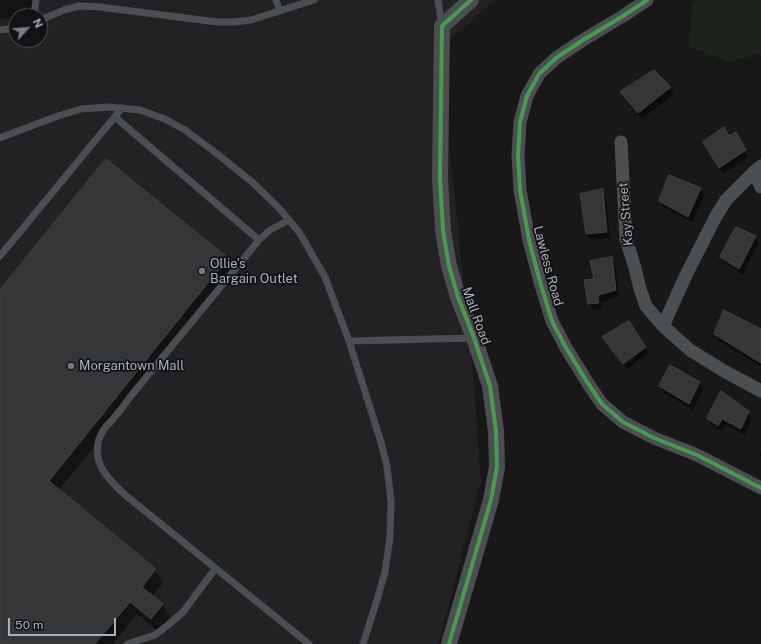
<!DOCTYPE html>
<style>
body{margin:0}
#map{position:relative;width:761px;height:644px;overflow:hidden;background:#181818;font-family:"Public Sans",sans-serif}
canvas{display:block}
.north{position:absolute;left:8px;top:8px;width:40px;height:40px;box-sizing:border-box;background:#121214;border:1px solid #4e5256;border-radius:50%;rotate:64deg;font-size:11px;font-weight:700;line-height:16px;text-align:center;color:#a7b1ba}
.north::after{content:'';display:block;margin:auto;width:14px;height:18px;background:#757b81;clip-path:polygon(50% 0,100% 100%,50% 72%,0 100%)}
.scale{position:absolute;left:8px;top:618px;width:108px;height:18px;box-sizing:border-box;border:2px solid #a7b1ba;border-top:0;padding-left:5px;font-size:12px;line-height:14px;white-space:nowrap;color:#a7b1ba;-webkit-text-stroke:3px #121214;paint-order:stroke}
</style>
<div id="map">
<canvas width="761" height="644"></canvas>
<div class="north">N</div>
<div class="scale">50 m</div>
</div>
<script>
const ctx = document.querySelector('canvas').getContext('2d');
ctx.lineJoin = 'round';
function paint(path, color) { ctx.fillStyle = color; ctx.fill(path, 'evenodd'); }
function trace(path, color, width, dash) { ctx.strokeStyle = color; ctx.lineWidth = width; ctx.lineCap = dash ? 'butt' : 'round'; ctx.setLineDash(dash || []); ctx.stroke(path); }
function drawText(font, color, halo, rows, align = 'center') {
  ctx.font = font + ' "Public Sans",sans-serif'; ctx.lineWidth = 3.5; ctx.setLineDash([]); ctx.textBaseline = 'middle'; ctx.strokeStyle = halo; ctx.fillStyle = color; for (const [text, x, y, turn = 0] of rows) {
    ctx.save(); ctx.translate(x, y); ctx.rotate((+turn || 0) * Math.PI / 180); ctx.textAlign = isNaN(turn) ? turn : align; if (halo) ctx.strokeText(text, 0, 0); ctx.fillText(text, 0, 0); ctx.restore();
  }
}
paint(new Path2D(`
 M 0,0 L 495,0 L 439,49 L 473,372 L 481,480 L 439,644 L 0,644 ZM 16,16 L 40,16 L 40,40 L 16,40 Z`), '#222224');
paint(new Path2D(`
 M 700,0 L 761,0 L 761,53 L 730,62 L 689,47 L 692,3 Z`), '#1c231b');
paint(new Path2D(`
 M 0,0 L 39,0 L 37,16 L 16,16 L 16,20 L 0,18 Z
 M 654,71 L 670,88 L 674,94 L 642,119 L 625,99 L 621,92 Z
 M 736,133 L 748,157 L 723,174 L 704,142 L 729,137 Z
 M 700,189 L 704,196 L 692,222 L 663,207 L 660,201 Z
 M 602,191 L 606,197 L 610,238 L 590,240 L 586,234 Z
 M 755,237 L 759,243 L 743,275 L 725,263 L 721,257 Z
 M 611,258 L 615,264 L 619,296 L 601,302 L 602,309 L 593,310 L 589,303 L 595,280 Z
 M 227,259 L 235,272 L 59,490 L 155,570 L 163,583 L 152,596 L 162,604 L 170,617 L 158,631 L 137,614 L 113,644 L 0,644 L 0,292 Z
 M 761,331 L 761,366 L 719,341 L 715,334 Z
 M 607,343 L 645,347 L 649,353 L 627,369 Z
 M 699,383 L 703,389 L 693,410 L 664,393 L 660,386 Z
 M 748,412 L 752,418 L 745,435 L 726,425 L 722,431 L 712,424 L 708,418 Z
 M 761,450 L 761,459 L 759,455 Z`), '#0007');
const building = new Path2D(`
 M 654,70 L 671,87 L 638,113 L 620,92 Z
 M 724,127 L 729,136 L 736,132 L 746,150 L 719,168 L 703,142 Z
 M 106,159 L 228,258 L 49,481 L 156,569 L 142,587 L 163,604 L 151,619 L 130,602 L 95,644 L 0,644 L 0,290 Z
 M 669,175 L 701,188 L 688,217 L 659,201 Z
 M 603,189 L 607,232 L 586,234 L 580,194 Z
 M 736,227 L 756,236 L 739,269 L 720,257 Z
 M 612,257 L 616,290 L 598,295 L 599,303 L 588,304 L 584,280 L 594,279 L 590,261 Z
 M 724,310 L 761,329 L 761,363 L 714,334 Z
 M 629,321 L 646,347 L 623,364 L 602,337 Z
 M 670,365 L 700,382 L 689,404 L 659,386 Z
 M 721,391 L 749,411 L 741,429 L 722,419 L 718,426 L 707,418 Z`);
paint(building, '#353637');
trace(building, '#404244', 1);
trace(new Path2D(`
 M 276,0 L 280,11
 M 438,0 L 442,26
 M 34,16 L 36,0
 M 40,20 L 64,10 L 79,6 L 100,7 L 217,22 L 234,22 L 251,20 L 314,0
 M 0,30 L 16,28
 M 115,117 L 259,240
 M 0,138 L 18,131 L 58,116 L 81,109 L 109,107 L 140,110 L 165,119 L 185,130 L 216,153 L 252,182 L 278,207 L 299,232 L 325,277 L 349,341 L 380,439 L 387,466 L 391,502 L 390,537 L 385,572 L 377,600 L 363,644
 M 289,220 L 270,230 L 259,240 L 130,397 C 125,404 119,412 113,419 C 111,422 107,425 105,428 C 102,431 101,435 99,439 C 92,463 108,479 124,494 L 309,644
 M 0,256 L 122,108
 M 349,341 L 474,338
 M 127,644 L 155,635 L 168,625 L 183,612 L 215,569`), '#4c4f51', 7);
trace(new Path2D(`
 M 647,0 L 623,16 L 583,40 L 556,58 L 539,74 L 527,96 L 520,122 L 518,155 L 520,190 L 529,240 L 540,282 L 552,321 L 565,346 L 587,382 L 602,404 L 623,422 L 654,438 L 697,455 L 761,488
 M 621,142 L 626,239 L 635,268 L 640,289 L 646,306 L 663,326 L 690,350 L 724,371 L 761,391
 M 754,172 L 761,187
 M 663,326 L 686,275 L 715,218 L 726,200 L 754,172 L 761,166`), '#4c4f51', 13);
trace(new Path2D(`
 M 449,644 L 491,500 L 497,467 L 496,431 L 490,386 L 474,338 L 458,297 L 449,266 L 443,231 L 440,178 L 442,26 L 471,0`), '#4c4f51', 16);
trace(new Path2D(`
 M 647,0 L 623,16 L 583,40 L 556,58 L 539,74 L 527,96 L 520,122 L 518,155 L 520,190 L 529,240 L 540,282 L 552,321 L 565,346 L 587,382 L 602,404 L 623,422 L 654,438 L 697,455 L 761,488
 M 449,644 L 491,500 L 497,467 L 496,431 L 490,386 L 474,338 L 458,297 L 449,266 L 443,231 L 440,178 L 442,26 L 471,0`), '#469c4c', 4);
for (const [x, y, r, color] of [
 [202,271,4,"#757b81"],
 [71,366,4,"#757b81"]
]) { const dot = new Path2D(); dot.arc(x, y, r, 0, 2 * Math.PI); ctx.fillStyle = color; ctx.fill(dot); trace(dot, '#121214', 1.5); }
drawText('13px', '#a7b1ba', '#121214', [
 ["Kay Street",626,214,-95],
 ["Lawless Road",548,266,75],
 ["Mall Road",476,316,70]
]);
drawText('13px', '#a7b1ba', '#121214', [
 ["Ollie's",210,264],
 ["Bargain Outlet",210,279],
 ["Morgantown Mall",79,366]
], 'left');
</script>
